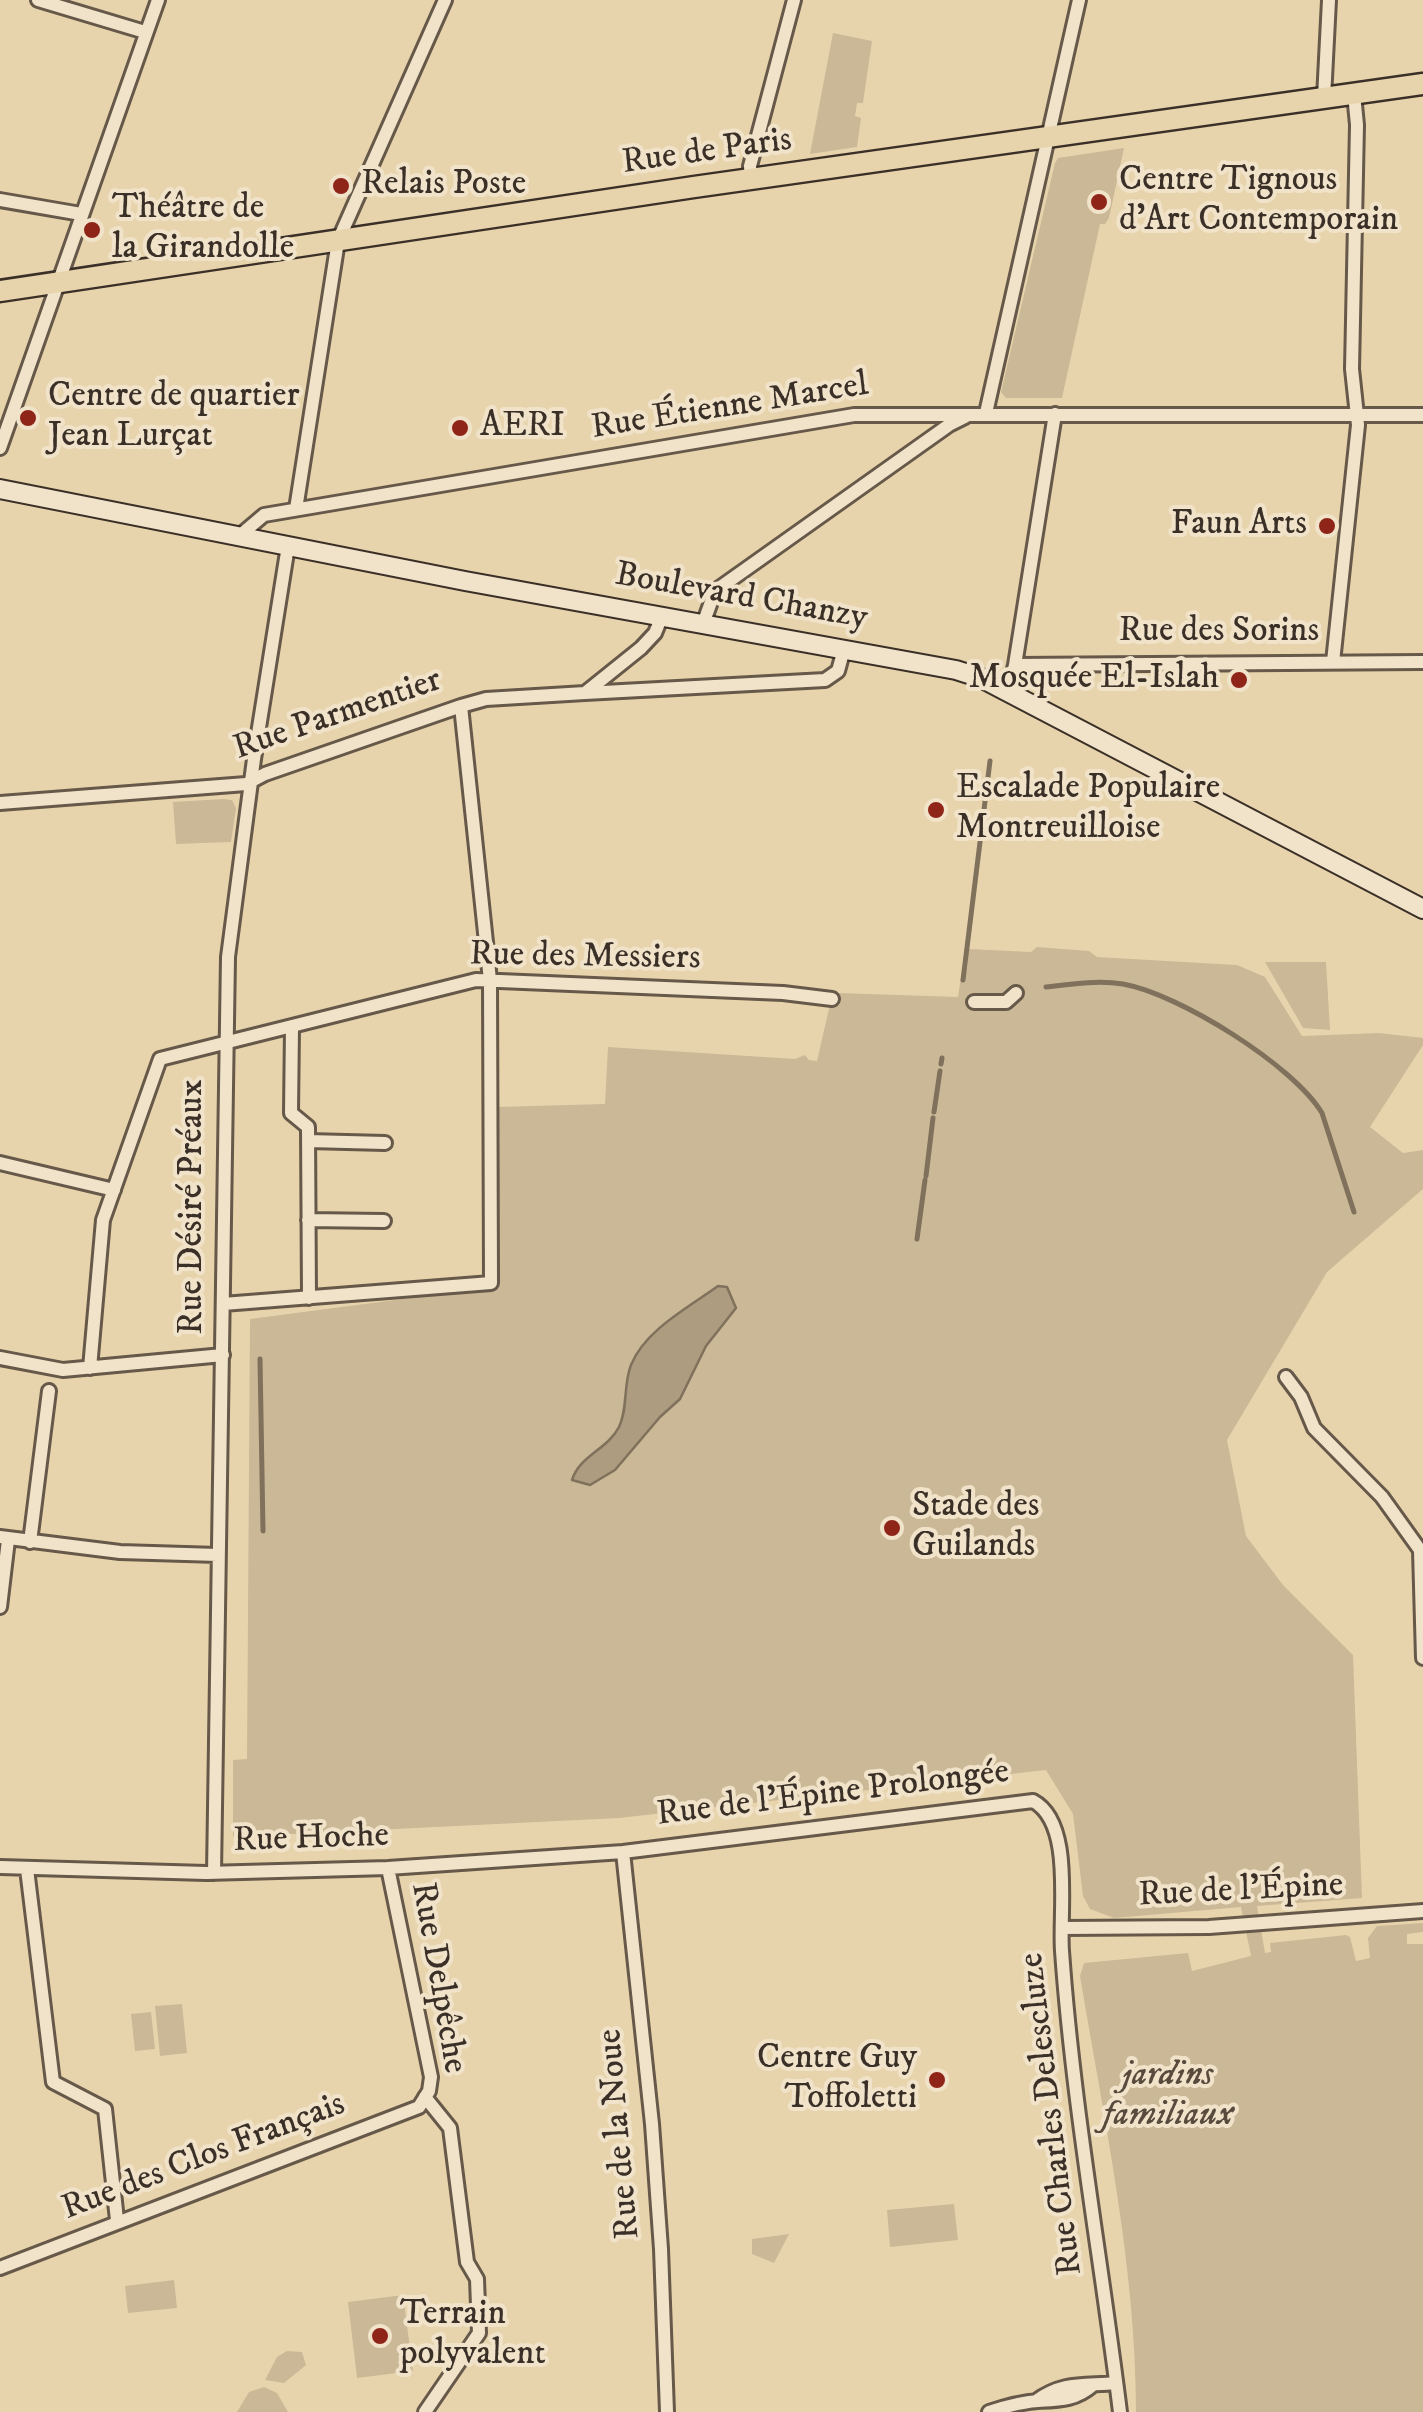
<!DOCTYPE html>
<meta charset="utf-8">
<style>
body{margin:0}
canvas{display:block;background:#e8d4ac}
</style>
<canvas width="1423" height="2412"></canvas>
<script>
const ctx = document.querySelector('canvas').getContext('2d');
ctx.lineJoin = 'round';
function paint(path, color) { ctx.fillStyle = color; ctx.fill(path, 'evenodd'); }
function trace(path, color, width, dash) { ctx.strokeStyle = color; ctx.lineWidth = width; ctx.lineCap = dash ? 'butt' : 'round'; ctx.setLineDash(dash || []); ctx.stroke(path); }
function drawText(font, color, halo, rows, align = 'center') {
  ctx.font = font + ' "IM FELL DW Pica",serif'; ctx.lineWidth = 8; ctx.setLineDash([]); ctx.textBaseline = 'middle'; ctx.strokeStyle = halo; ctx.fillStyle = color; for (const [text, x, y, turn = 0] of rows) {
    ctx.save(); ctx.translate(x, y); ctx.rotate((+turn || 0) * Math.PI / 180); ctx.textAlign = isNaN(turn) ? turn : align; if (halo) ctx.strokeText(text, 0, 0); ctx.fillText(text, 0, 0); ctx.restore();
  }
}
paint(new Path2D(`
 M 833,33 L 872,41 L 863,103 L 857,103 L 855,116 L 861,118 L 857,147 L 810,154 Z
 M 1124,148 L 1109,218 L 1105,224 L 1100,224 L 1062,398 L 1006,398 L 1001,392 L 1055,163 L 1058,158 Z
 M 223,799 L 232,800 L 236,808 L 231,842 L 176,844 L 173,802 Z
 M 1037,947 L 1089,951 L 1097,957 L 1237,965 L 1265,977 L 1302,1036 L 1379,1033 L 1423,1038 L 1423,1045 L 1370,1127 L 1403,1153 L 1423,1150 L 1423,1189 L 1327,1272 L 1227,1440 L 1246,1536 L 1283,1585 L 1353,1655 L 1362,1898 L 1257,1906 L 1265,1953 L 1271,1952 L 1270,1943 L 1346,1935 L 1350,1937 L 1356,1961 L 1370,1958 L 1368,1938 L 1377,1926 L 1423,1923 L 1423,1932 L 1407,1934 L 1407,1944 L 1423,1944 L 1423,2412 L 1136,2412 C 1136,2266 1104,2120 1080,1976 L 1084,1963 L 1188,1953 L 1192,1971 L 1251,1956 L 1241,1907 L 1114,1918 L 1090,1909 L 1083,1896 L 1073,1814 L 1046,1770 L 619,1818 L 233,1837 L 233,1760 L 247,1759 L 250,1319 L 494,1287 L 496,1107 L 605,1104 L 608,1047 L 795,1059 L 805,1055 L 809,1060 L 817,1061 L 831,1000 L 836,1000 L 838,993 L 958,997 L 962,970 L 967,971 L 969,949 L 1031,952 Z
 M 1265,962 L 1326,962 L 1330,1030 L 1303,1028 Z
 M 182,2004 L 187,2053 L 160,2056 L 155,2006 Z
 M 151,2012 L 155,2049 L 135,2051 L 131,2014 Z
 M 954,2204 L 958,2240 L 890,2247 L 887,2210 Z
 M 789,2234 L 774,2263 L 752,2254 L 752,2239 Z
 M 174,2280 L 177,2308 L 128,2313 L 125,2286 Z
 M 403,2295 L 413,2371 L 357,2378 L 348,2302 Z
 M 287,2351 L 302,2352 L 306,2365 L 284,2383 L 265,2380 L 277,2357 Z
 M 264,2387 L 277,2393 L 288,2412 L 237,2412 L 249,2392 Z`), '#cbb896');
const water = new Path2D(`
 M 718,1286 L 727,1287 L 736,1308 L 706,1346 L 680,1399 L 660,1417 L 615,1470 L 590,1485 L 572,1480 C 580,1455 607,1450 619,1427 C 628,1409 623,1385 631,1365 C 645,1330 689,1307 718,1286 Z`);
paint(water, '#ad9c7f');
trace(water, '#7f715c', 2.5);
trace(new Path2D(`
 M 963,980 L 990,761
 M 1046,987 C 1071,984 1098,980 1123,984 C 1179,994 1293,1065 1322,1113 L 1354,1212
 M 941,1064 L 942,1058
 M 934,1112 L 940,1071
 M 926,1176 L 933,1118
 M 917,1239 L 925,1180
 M 260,1359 L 263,1531`), '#7f715c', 5);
const minor = new Path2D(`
 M 38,0 L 145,32
 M 1324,98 L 1329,0
 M 751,179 L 750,166 L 794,0
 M 0,200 L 81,214
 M 986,413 L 1079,0
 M 0,448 L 158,0
 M 296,509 L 338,241 L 445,0
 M 238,537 L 264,515 L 854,415 L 1423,415
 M 703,624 L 715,591 L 949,425 L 965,417
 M 1333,662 L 1358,425 L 1352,369 L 1357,125 L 1354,94
 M 1015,665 L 1423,662
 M 1008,692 L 1015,665 L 1055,414
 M 585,693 L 825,680 L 838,671 L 844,649
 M 0,803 L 246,784 L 265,774 L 461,706 L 486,699 L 585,693 L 641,648 L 655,633 L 662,616
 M 974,1002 L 1006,1002 L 1016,993
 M 292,1028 L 291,1113 L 308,1127 L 309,1298
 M 308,1141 L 385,1143
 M 0,1163 L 114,1190
 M 308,1220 L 384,1221
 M 223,1304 L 491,1283 L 490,980 L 461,706
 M 0,1358 L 63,1370 L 223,1355
 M 90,1368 L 103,1220 L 160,1059 L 476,980 L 783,993 L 832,999
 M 1286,1377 L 1301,1397 L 1314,1428 L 1382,1497 L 1420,1550 L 1423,1658
 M 0,1537 L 120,1552 L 218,1555
 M 30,1542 L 49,1391
 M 0,1607 L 8,1540
 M 623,1852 L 652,2124 L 661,2249 L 667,2412
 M 0,1867 L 206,1873 L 388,1868 L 623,1852 L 1033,1801 C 1074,1823 1059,1911 1062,1951 C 1073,2106 1101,2258 1120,2412
 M 27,1869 L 53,2082 L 105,2109 L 117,2220
 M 214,1873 L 228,957 L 254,759 L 288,546
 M 1062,1928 L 1209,1927 L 1423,1911
 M 425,2097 L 450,2128 L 467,2262 L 477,2279 L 479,2333 L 425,2412
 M 0,2268 L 419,2107 L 429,2091 L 431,2077 L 388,1868
 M 1036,2401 C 1063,2381 1085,2386 1116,2383
 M 989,2412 C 1004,2407 1022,2402 1038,2401 C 1060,2400 1076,2400 1093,2385`);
const secondary = new Path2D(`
 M 0,489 L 465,581 L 956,670 L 981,678 L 1423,909`);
const primary = new Path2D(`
 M 0,291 L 694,187 L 1423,84`);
trace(minor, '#665949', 18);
trace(secondary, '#3b3028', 22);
trace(primary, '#3b3028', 25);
trace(minor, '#f0e3c9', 12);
trace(secondary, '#f0e3c9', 18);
trace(primary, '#e8d4ac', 20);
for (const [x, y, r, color] of [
 [341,186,10,"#8f2418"],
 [1099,202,10,"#8f2418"],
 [92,230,10,"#8f2418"],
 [28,418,10,"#8f2418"],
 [460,428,10,"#8f2418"],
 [1327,526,10,"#8f2418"],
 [1239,680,10,"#8f2418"],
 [936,810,10,"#8f2418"],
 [892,1528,10,"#8f2418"],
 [937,2080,10,"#8f2418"],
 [380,2336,10,"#8f2418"]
]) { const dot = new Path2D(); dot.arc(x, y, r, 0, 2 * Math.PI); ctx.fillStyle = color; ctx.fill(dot); trace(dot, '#f0e3c9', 4); }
drawText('35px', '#3b3028', '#f0e3c9', [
 ["Rue de Paris",707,153,-8],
 ["Rue Étienne Marcel",730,408,-9],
 ["Boulevard Chanzy",741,598,10],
 ["Rue des Sorins",1219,633],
 ["Rue Parmentier",338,716,-19],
 ["Rue des Messiers",585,958,1],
 ["Rue Désiré Préaux",194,1207,-90],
 ["Rue de l'Épine Prolongée",833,1795,-7],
 ["Rue Hoche",311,1840,-2],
 ["Rue de l'Épine",1241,1892,-3],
 ["Rue Delpêche",437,1978,80],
 ["Rue Charles Delescluze",1053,2114,-97],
 ["Rue de la Noue",621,2134,-95],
 ["Rue des Clos Français",204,2158,-21]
]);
drawText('35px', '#3b3028', '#f0e3c9', [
 ["Centre Tignous",1119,182],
 ["d'Art Contemporain",1119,222],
 ["Relais Poste",361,186],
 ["Théâtre de",112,210],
 ["la Girandolle",112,250],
 ["Centre de quartier",48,398],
 ["Jean Lurçat",48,438],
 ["AERI",480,428],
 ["Faun Arts",1307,526,"right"],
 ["Mosquée El-Islah",1219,680,"right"],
 ["Escalade Populaire",956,790],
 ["Montreuilloise",956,830],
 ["Stade des",912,1508],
 ["Guilands",912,1548],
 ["Centre Guy",917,2060,"right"],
 ["Toffoletti",917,2100,"right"],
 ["Terrain",400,2316],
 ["polyvalent",400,2356]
], 'left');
drawText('italic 35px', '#584b3e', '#f0e3c9', [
 ["jardins",1168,2077],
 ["familiaux",1168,2117]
]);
</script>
